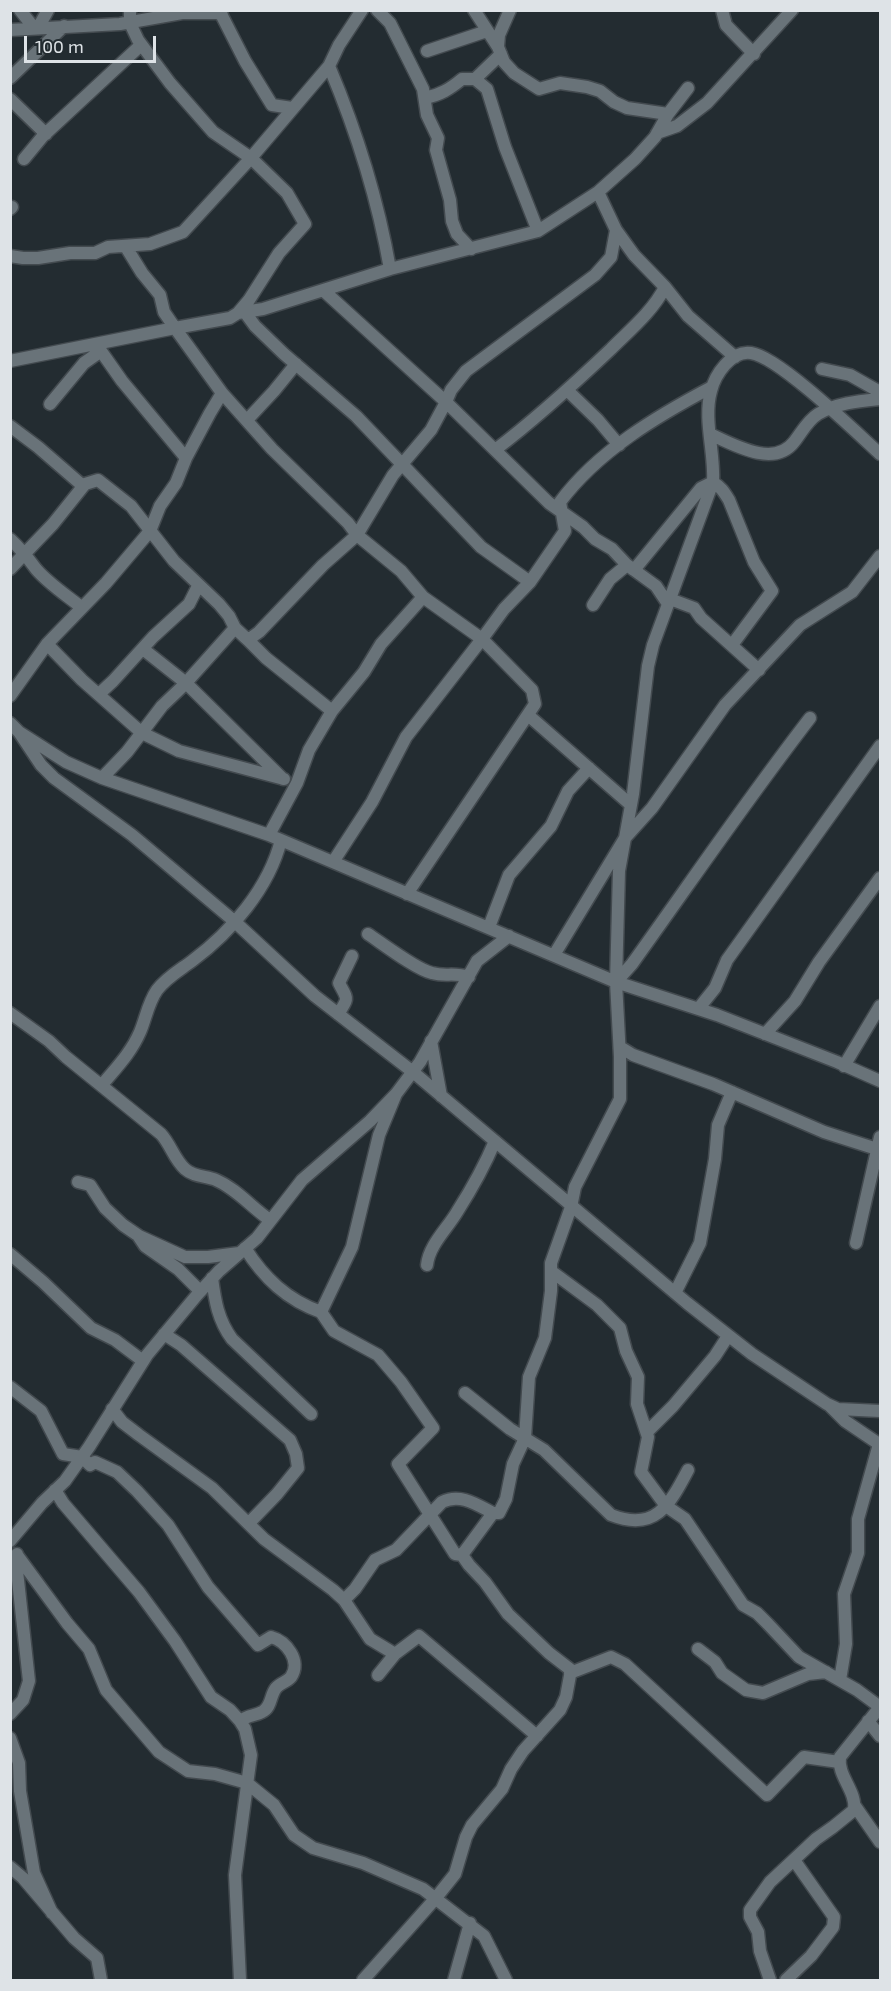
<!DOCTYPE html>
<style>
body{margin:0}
#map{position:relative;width:891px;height:1991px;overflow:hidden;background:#232c31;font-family:"Exo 2",sans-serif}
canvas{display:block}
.frame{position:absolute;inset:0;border:12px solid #dee3e7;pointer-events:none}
.scale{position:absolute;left:24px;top:36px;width:132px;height:27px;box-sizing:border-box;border:3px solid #dee3e7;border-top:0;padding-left:8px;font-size:18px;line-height:21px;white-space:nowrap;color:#dee3e7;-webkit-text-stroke:4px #232c31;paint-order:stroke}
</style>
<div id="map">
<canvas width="891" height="1991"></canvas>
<div class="frame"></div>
<div class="scale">100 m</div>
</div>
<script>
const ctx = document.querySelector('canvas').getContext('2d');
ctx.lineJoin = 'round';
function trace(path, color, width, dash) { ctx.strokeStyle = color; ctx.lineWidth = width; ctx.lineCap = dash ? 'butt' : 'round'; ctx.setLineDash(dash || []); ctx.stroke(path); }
const minor = new Path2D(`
 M 20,10 L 34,28
 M 130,10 L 130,23 L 138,40 L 170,83 L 213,132 L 251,158 L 287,193 L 305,224 L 279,253 L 249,300 L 238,313
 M 219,10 L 245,61 L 272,105 L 292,108
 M 377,10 L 390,23 L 423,89 L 427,115 L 438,138 L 436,150 L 450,200 L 452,221 L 457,234 L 471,249
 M 474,10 L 498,47 L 504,62 L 514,73 L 539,89 L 560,83 L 587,87 L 600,91 L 614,102 L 627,108 L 668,114
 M 722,10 L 726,25 L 754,54
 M 38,28 L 48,10
 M 10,30 L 120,24 L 182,13 L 217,13 L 222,15
 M 498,47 L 499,35 L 510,10
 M 427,51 L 487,31
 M 329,66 C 356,130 378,200 390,269
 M 10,78 L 64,26
 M 475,79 L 501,54
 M 425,98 C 440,95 450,89 462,79 L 475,79 L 487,89 L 505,147 L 538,231
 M 10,99 L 46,134
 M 657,133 L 677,126 L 707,103 L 792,10
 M 24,159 L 43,136 L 141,45
 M 598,192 L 616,230 L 634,255 L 665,287 L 688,316 L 735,357
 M 10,209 L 12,207
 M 10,256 L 23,258 L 38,258 L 70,253 L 95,253 L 108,247 L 150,244 L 183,232 L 250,159 L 329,66 L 339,45 L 362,10
 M 244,311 L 255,326 L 284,354 L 356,416 L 481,547 L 530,582
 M 96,344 L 122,381 L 186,458
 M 10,361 L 175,328 L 164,312 L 160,295 L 142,273 L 126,247
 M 822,369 L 850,375 L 880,392
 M 567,390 L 598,420 L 619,445
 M 222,393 L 272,449 L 348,523 L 357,535 L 401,571 L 423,597
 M 50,404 L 84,363 L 101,351
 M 247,420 L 274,391 L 296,364
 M 10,426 L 38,447 L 83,486
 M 710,434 C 734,445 774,468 794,442 C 802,432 807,421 818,414 C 836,403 860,401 880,399
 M 495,450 C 536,419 573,385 611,349 C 630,330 653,311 665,287
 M 10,539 C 21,549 28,558 36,569 C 49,584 66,595 81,607
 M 627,565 L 634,570 L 701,488 L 713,482 C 721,487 724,492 729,500 L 754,562 L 772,591 L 732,645
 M 10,569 L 53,524 L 85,484 L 98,480 L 131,506 L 174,561 L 219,604 L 229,616 L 235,628 L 248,640 L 259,632 L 323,565 L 357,535 L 393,475 L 431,430 L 446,402 L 324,291
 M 634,570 L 656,586 L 668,604
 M 670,599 L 694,608 L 701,618 L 759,670
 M 593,605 L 610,579 L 627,565 L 612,549 L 595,539 L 583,527 L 549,503 L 446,402 L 451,390 L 466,371 L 595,275 L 611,257 L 616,230
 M 248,640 L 266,658 L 332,711
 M 47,644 L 82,680 L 142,733 L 179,751 L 284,779
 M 143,649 L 186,683 L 283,779
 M 99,694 L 113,681 L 153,637 L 189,604 L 198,586
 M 10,696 L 47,644 L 106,583 L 150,531 L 160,506 L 176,483 L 186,458 L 210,413 L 222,393 L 175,328 L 230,318 L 238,313 L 263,309 L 390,269 L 538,231 L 598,192 L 635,159 L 655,137 L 668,114 L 688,88
 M 528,715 L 631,805
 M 10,723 L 19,732 L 66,762 L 102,778 L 269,835 L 616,982 L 717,1015 L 837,1062 L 880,1081
 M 19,732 L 41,765 L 54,778 L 132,835 L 234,921 L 315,996 L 413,1072 L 687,1303 L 752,1354 L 827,1404 L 838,1409 L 880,1411
 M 102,778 L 127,752 L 162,706 L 184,685 L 235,628
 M 269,835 L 297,783 L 309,750 L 332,711 L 364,672 L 381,644 L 423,597 L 482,639 L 504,609 L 530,582 L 565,531 L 560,502 C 598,451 657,416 712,387
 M 333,862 L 372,802 L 406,737 L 482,639 L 532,690 L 535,704 L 407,894
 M 489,927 L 509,875 L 551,826 L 568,791 L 589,768
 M 368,934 C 383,944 417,970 432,973 C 446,977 453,972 469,977
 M 554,955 L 625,838 L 652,808 L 725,705 L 800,625 L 852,592 L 880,556
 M 616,982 L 632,964 C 691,882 748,798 810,718
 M 699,1008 L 715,988 L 727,960 L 880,746
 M 10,1013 L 49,1041 L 66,1057 L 161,1134 C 171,1145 174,1159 185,1169 C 194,1177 206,1176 216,1180 C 237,1189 252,1208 270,1220
 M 338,1014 C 350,997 347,999 339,983 L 352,956
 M 765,1034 L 795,1001 L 819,962 L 880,878
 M 431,1041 L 441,1096
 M 620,1047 L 633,1055 L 713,1084 L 824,1132 L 880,1150
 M 844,1066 L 880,1006
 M 102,1085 C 116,1068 131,1053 140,1032 C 146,1018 148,1003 157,990 C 167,977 180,970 192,961 C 231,932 269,888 281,840
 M 78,1182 L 90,1185 L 105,1208 L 123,1225 L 139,1236 L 185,1257 L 208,1257 L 239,1253
 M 139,1237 L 145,1246 L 178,1269 L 200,1291
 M 856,1243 L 880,1137
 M 245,1248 C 264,1278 287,1300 321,1312
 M 10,1254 L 43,1282 L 91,1328 L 115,1340 L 143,1361
 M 427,1265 C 429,1245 447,1229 457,1212 C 471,1190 485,1165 495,1141
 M 551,1271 L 597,1305 L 620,1328 L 626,1351 L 638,1377 L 637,1404 L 648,1437 L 641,1472 L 666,1506 L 685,1519 L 743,1605 L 757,1613 L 768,1624 L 799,1657 L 857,1690 L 880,1707
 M 212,1278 C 215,1301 218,1320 232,1339 L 311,1414
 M 675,1293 L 700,1243 L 715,1159 L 718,1125 L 732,1092
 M 164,1334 L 181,1345 L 290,1440 L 296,1454 L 298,1468 L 277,1494 L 249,1523
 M 10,1387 L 41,1411 L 63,1454 L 82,1457 L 90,1465 L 95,1462 L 117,1472 L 137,1491 L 168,1525 L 208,1587 L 258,1645 L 271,1637 C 286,1641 302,1661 291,1677 C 287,1682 280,1683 276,1688 C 270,1695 272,1707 262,1712 C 255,1716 248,1715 240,1721
 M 465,1393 L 510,1429 L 544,1450 L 611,1515 C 655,1532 669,1506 688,1470
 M 830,1406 L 845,1421 L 879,1444 L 858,1519 L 858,1553 L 844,1594 L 846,1644 L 840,1680
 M 112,1409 L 122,1422 L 139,1435 L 212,1488 L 264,1539 L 333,1590 L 344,1600 L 370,1639 L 395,1654
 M 647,1432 L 673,1406 L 715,1356 L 728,1336
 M 55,1490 L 63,1503 L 139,1592 L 175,1641 L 211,1697 L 230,1710 L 240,1721 L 245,1729 L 251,1755 L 235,1875 L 240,1980
 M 10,1541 L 42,1503 L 65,1481 L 89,1447 L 147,1355 L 197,1295 L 219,1271 L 257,1238 L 302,1180 L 370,1121 L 396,1094 L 420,1062 L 477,961 L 509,936
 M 17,1555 L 67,1623 L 89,1649 L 106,1690 L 159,1752 L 188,1771 L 215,1774 L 247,1783 L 274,1805 L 294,1835 L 313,1848 L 363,1863 L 423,1889 L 484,1936 L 506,1980
 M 462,1555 L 493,1513 L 499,1513 L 506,1499 L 513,1464 L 525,1438 L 529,1377 L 545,1338 L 551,1291 L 551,1263 L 571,1207 L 575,1187 L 620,1099 L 620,1057 L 616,982 L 619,871 L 633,794 L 648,666 L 653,645 L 713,482 C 715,453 703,419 711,391 C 715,375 731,350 751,353 C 779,357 856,432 880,454
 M 344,1600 L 355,1589 L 375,1560 L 396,1550 L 442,1502 C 460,1493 476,1504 493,1513
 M 698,1649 L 715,1662 L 722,1673 L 746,1690 L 763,1693 L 808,1674 L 826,1672
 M 570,1673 L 611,1657 L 625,1664 L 767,1795 L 804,1757 L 839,1762
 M 378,1675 L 395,1654 L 419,1636 L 537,1736
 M 10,1714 L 23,1700 L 29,1681 L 17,1571 L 17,1554
 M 868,1721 L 880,1736
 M 10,1738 L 19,1763 L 20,1791 L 34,1873 L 52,1913
 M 855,1806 L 880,1842
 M 10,1867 L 23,1878 L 74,1938 L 97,1958 L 101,1980
 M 363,1980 L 435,1899 L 455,1874 L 466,1837 L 472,1825 L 502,1789 L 511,1769 L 523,1751 L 560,1710 L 566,1697 L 571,1670 L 549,1653 L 508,1614 L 485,1582 L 469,1565 L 462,1555 L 455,1554 L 398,1464 L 433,1428 L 401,1382 L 378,1355 L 334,1331 L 321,1312 L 352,1247 L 379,1135 L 396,1094
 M 454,1980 L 470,1923
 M 770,1980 L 760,1951 L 758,1932 L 750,1917 L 750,1910 L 770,1882 L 816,1839 L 833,1827 L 854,1810 C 857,1791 837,1776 840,1757 L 880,1707
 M 786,1980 L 811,1956 L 833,1927 L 834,1917 L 794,1860`);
trace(minor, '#434a4f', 15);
trace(minor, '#697379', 12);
</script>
